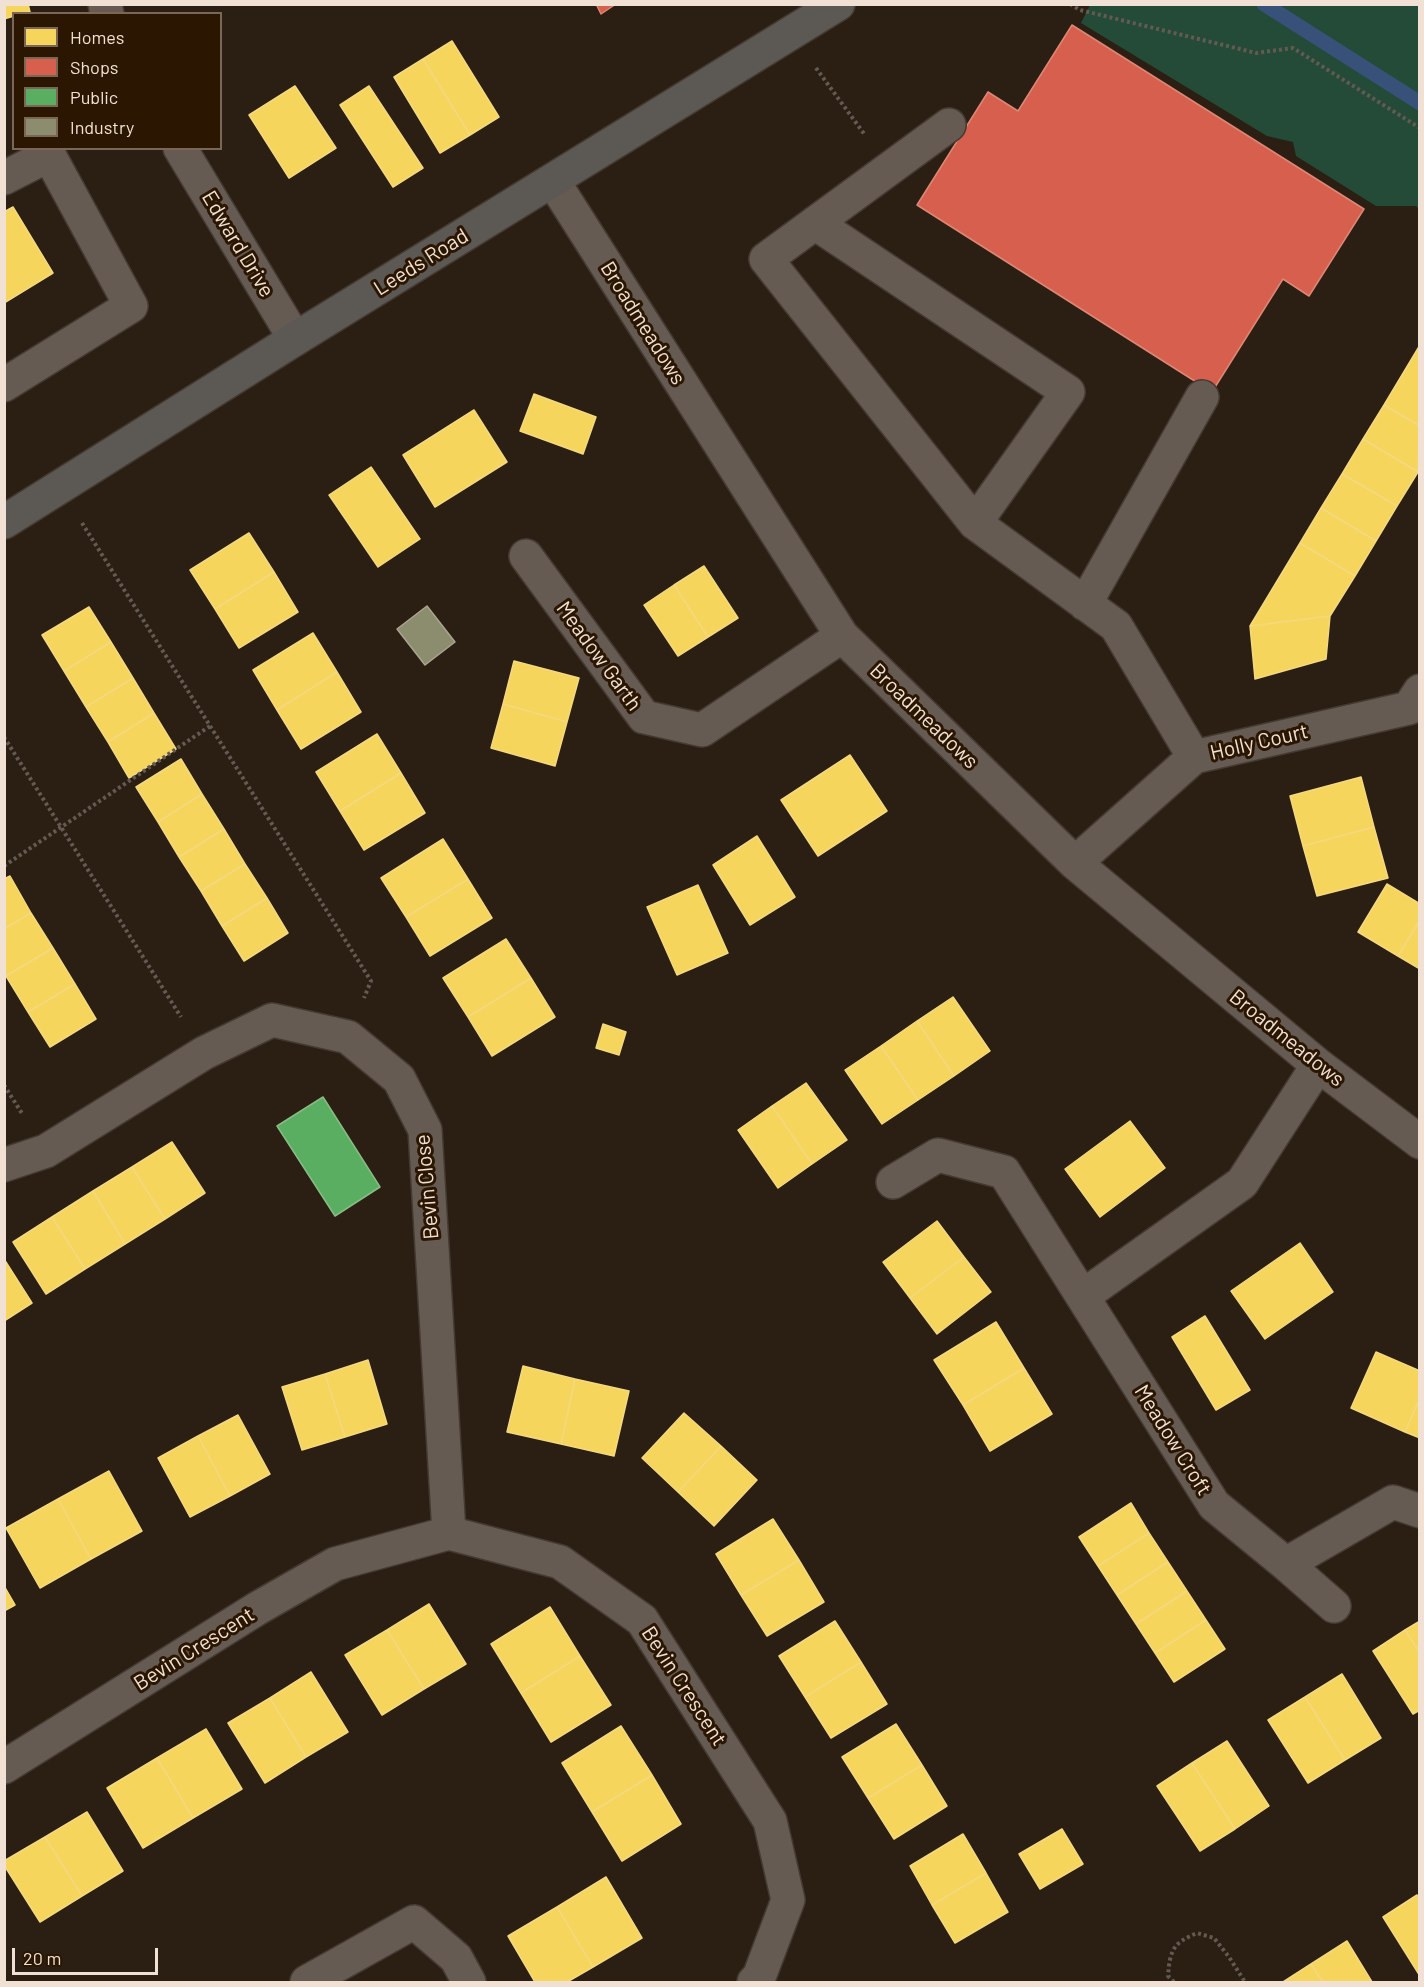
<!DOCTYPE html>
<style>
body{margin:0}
#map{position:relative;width:1424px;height:1987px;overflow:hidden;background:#2b1f13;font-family:Barlow,sans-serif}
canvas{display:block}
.frame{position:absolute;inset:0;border:6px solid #f1e1d4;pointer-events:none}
.legend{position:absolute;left:12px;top:12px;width:210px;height:138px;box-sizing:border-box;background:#2b1601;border:2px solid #7a6755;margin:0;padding:8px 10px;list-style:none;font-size:18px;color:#f1e1d4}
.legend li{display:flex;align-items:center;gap:12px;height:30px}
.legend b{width:30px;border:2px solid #7a6755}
.scale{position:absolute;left:12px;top:1948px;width:146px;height:27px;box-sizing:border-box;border:3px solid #f1e1d4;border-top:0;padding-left:8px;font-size:18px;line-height:21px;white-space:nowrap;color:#f1e1d4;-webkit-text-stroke:4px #2b1601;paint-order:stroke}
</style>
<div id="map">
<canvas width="1424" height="1987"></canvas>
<div class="frame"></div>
<ul class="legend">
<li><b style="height:16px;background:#f6d55c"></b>Homes</li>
<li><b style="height:16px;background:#d6604d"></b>Shops</li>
<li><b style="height:16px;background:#5aae61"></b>Public</li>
<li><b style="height:16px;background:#8c8c6e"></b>Industry</li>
</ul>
<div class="scale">20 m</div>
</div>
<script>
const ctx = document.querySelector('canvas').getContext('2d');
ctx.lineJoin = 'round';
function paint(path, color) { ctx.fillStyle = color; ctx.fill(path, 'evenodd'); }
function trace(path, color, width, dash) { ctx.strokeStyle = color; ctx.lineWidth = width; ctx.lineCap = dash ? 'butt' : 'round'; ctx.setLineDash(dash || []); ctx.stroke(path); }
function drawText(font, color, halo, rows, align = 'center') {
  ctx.font = font + ' Barlow,sans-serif'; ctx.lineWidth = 6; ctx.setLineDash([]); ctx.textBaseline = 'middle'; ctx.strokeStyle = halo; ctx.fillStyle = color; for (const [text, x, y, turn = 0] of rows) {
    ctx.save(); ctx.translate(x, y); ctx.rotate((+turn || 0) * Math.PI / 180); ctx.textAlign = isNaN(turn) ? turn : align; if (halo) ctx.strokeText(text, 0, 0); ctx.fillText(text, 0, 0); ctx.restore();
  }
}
paint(new Path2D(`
 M 1090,5 L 1419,5 L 1419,209 L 1416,206 L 1376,206 L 1296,156 L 1293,142 L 1267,136 L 1081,23 Z`), '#244b38');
const homes = new Path2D(`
 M 4,4 L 28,4 L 30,12 L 14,14 L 14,16 L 4,19 Z
 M 452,41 L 499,117 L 470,135 L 423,59 Z
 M 423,59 L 470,135 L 440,153 L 394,77 Z
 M 295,86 L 336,148 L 289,178 L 249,115 Z
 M 369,86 L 423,168 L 393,187 L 340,105 Z
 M 13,207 L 53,273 L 4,303 L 4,212 Z
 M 1420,345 L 1420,426 L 1384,405 Z
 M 534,394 L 596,417 L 583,454 L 520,431 Z
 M 1384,405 L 1420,426 L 1418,472 L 1363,439 Z
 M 474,410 L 507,462 L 435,507 L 403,455 Z
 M 1363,439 L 1418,472 L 1397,506 L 1342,474 Z
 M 371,467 L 420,539 L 378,567 L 329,495 Z
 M 1342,474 L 1397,506 L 1376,541 L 1321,508 Z
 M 1321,508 L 1376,541 L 1355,576 L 1300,543 Z
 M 249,533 L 274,572 L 215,609 L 190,570 Z
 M 1300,543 L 1355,576 L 1330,616 L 1250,626 Z
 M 704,566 L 738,618 L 708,637 L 674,585 Z
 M 274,572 L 298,612 L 239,648 L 215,609 Z
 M 674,585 L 708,637 L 678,656 L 644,605 Z
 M 89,607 L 111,642 L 64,671 L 42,635 Z
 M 1330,616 L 1326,659 L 1255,679 L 1250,626 Z
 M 313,633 L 337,672 L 277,710 L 253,670 Z
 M 111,642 L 133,678 L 86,707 L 64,671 Z
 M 514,661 L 579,678 L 567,722 L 503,704 Z
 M 337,672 L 361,712 L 301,749 L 277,710 Z
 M 133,678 L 154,713 L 108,742 L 86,707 Z
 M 503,704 L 567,722 L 555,766 L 491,748 Z
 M 154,713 L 176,749 L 129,778 L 108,742 Z
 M 377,734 L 401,773 L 340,811 L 316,772 Z
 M 850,755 L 887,811 L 818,856 L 781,800 Z
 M 181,759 L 202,794 L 158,822 L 136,787 Z
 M 401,773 L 425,813 L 364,850 L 340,811 Z
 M 1361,777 L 1374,827 L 1303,846 L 1290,796 Z
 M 202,794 L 224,829 L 179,857 L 158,822 Z
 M 1374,827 L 1388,878 L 1317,896 L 1303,846 Z
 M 224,829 L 245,864 L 201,891 L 179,857 Z
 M 757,836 L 795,897 L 750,925 L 713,865 Z
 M 443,839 L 468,879 L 406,917 L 381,878 Z
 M 245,864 L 267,898 L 222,926 L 201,891 Z
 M 10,876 L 31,913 L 4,929 L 4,879 Z
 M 468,879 L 492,918 L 430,956 L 406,917 Z
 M 1387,884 L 1420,904 L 1420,920 L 1398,956 L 1358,932 Z
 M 698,885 L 728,953 L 677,975 L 647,907 Z
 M 267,898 L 288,933 L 244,961 L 222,926 Z
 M 31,913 L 53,948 L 6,976 L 4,973 L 4,929 Z
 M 1420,920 L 1420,969 L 1398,956 Z
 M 506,939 L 531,978 L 468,1017 L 443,978 Z
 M 53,948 L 75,984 L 28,1012 L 6,976 Z
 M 531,978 L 555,1017 L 492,1056 L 468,1017 Z
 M 75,984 L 96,1019 L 50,1047 L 28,1012 Z
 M 953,997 L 990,1051 L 954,1076 L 917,1021 Z
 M 917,1021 L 954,1076 L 918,1100 L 881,1046 Z
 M 603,1024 L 626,1032 L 619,1055 L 596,1048 Z
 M 881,1046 L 918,1100 L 882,1124 L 845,1070 Z
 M 806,1083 L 847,1140 L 812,1164 L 772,1106 Z
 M 772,1106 L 812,1164 L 778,1188 L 738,1130 Z
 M 1130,1121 L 1165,1168 L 1100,1217 L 1065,1169 Z
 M 172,1142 L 205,1193 L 165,1219 L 132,1167 Z
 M 132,1167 L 165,1219 L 125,1244 L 93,1191 Z
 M 93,1191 L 125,1244 L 85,1269 L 52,1217 Z
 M 52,1217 L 85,1269 L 46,1294 L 13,1242 Z
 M 937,1221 L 964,1257 L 910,1298 L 883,1262 Z
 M 1300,1243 L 1333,1292 L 1265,1339 L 1231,1291 Z
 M 964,1257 L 991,1292 L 937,1334 L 910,1298 Z
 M 4,1259 L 32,1303 L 4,1321 Z
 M 1205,1316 L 1250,1390 L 1216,1410 L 1172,1337 Z
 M 996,1322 L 1024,1368 L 963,1405 L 934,1360 Z
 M 1376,1352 L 1420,1371 L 1420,1398 L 1405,1432 L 1351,1408 Z
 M 368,1360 L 387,1424 L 345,1437 L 325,1374 Z
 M 523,1366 L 575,1379 L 561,1444 L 507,1432 Z
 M 1024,1368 L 1052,1414 L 990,1451 L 963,1405 Z
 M 325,1374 L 345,1437 L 302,1450 L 282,1387 Z
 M 575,1379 L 629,1391 L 614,1456 L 561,1444 Z
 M 1420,1398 L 1420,1438 L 1405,1432 Z
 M 684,1413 L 721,1446 L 678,1492 L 642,1458 Z
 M 238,1415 L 270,1474 L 230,1496 L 198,1436 Z
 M 198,1436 L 230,1496 L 190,1517 L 158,1458 Z
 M 721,1446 L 757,1480 L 714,1526 L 678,1492 Z
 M 109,1471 L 142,1531 L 91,1559 L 58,1499 Z
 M 58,1499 L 91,1559 L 40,1588 L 6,1528 Z
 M 1131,1503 L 1149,1533 L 1098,1566 L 1079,1537 Z
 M 773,1519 L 799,1560 L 741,1595 L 716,1554 Z
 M 1149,1533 L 1168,1562 L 1117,1595 L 1098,1566 Z
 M 799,1560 L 824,1602 L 767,1636 L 741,1595 Z
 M 1168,1562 L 1187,1591 L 1136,1624 L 1117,1595 Z
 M 4,1586 L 15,1605 L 4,1611 Z
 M 1187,1591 L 1206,1620 L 1155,1653 L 1136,1624 Z
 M 429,1604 L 466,1664 L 424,1689 L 387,1630 Z
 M 550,1607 L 580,1656 L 521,1693 L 491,1644 Z
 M 1206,1620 L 1225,1649 L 1174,1682 L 1155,1653 Z
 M 835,1621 L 861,1662 L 805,1697 L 779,1656 Z
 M 1420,1621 L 1420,1653 L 1405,1630 Z
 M 387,1630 L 424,1689 L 382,1715 L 345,1655 Z
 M 1405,1630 L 1420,1653 L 1420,1710 L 1413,1714 L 1373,1651 Z
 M 580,1656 L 611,1705 L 551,1742 L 521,1693 Z
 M 861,1662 L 887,1704 L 831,1738 L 805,1697 Z
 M 311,1672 L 348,1732 L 306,1757 L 270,1698 Z
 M 1342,1674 L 1381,1738 L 1345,1760 L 1305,1697 Z
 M 1305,1697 L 1345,1760 L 1308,1783 L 1268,1720 Z
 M 270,1698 L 306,1757 L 265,1783 L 228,1723 Z
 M 896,1724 L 922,1765 L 868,1798 L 842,1757 Z
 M 621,1726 L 652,1775 L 592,1812 L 562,1763 Z
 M 206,1729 L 242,1789 L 193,1818 L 157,1758 Z
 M 1227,1741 L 1269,1806 L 1235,1829 L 1192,1763 Z
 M 157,1758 L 193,1818 L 143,1848 L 107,1788 Z
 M 1192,1763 L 1235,1829 L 1200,1851 L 1157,1786 Z
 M 922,1765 L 947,1806 L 894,1839 L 868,1798 Z
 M 652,1775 L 681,1824 L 622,1861 L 592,1812 Z
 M 87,1812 L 123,1871 L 82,1896 L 45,1837 Z
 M 1062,1829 L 1083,1864 L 1040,1889 L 1019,1854 Z
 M 963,1834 L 986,1873 L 932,1905 L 910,1866 Z
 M 45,1837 L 82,1896 L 40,1922 L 4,1865 L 4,1861 Z
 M 986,1873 L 1008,1912 L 955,1943 L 932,1905 Z
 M 606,1877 L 642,1938 L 593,1967 L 557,1907 Z
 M 1417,1895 L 1420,1899 L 1420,1976 L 1383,1917 Z
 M 557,1907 L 593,1967 L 567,1982 L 535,1982 L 508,1936 Z
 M 1347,1941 L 1372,1982 L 1323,1982 L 1311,1964 Z
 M 1311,1964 L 1323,1982 L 1283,1982 Z`);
paint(homes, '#f6d55c');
trace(homes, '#f4d980', 1.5);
const shops = new Path2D(`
 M 596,4 L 616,4 L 601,14 Z
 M 1072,25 L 1364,209 L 1309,296 L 1283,279 L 1212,392 L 917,205 L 988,92 L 1018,111 Z`);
paint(shops, '#d6604d');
trace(shops, '#de8776', 1.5);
const public = new Path2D(`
 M 323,1097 L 380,1187 L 335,1216 L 277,1126 Z`);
paint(public, '#5aae61');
trace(public, '#87bd84', 1.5);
const industry = new Path2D(`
 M 427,606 L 455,642 L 425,665 L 397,629 Z`);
paint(industry, '#8c8c6e');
trace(industry, '#aaa68d', 1.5);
trace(new Path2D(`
 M 1264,4 L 1420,103`), '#385178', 15);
const minor = new Path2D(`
 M 105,4 L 107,14
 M 949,125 L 766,259 L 975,523 L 1116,626 L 1194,757
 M 180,148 L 295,339
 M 4,178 L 49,155 L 131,306 L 4,385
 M 553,181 L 842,636 L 1075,863 L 1318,1065 L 1420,1142
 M 815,223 L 1068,392 L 975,523
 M 526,556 L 644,717 L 702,730 L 842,636
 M 1085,604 L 1202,397
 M 1075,863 L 1194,757 L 1409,708 L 1420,691
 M 4,1165 L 46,1151 L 204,1053 L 272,1020 L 348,1037 L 399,1079 L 425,1130 L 449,1533
 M 893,1182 L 938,1155 L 1004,1172 L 1214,1505 L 1286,1564 L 1334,1606
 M 1083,1296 L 1242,1183 L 1318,1065
 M 1286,1564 L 1393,1502 L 1420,1511
 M 4,1767 L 258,1608 L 335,1564 L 449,1533 L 560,1562 L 642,1620 L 770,1821 L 788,1900 L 759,1977 L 754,1982
 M 307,1982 L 414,1922 L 456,1958 L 469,1982`);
const major = new Path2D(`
 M 4,522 L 295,339 L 838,4`);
trace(minor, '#443a32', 36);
trace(major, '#443a32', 36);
trace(new Path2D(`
 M 1070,4 L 1080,10 L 1256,53 L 1293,48 L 1420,128
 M 816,68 L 865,135
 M 82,523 L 371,981 L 364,998
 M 4,737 L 181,1017
 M 4,866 L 210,726
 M 4,1085 L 23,1115
 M 1174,1982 L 1168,1976 C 1170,1950 1173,1943 1197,1933 L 1214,1938 L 1229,1957 L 1245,1982`), '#635a52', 4, [3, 3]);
trace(minor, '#665b53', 33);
trace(major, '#5c5853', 33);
drawText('21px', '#f1e1d4', '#2b1601', [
 ["Edward Drive",238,244,59],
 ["Leeds Road",421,262,-32],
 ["Broadmeadows",643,323,58],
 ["Meadow Garth",599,656,54],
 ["Broadmeadows",924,716,44],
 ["Holly Court",1259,742,-13],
 ["Broadmeadows",1287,1038,39],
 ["Bevin Close",427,1187,-95],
 ["Meadow Croft",1173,1440,58],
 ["Bevin Crescent",194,1649,-32],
 ["Bevin Crescent",684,1686,57]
]);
</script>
